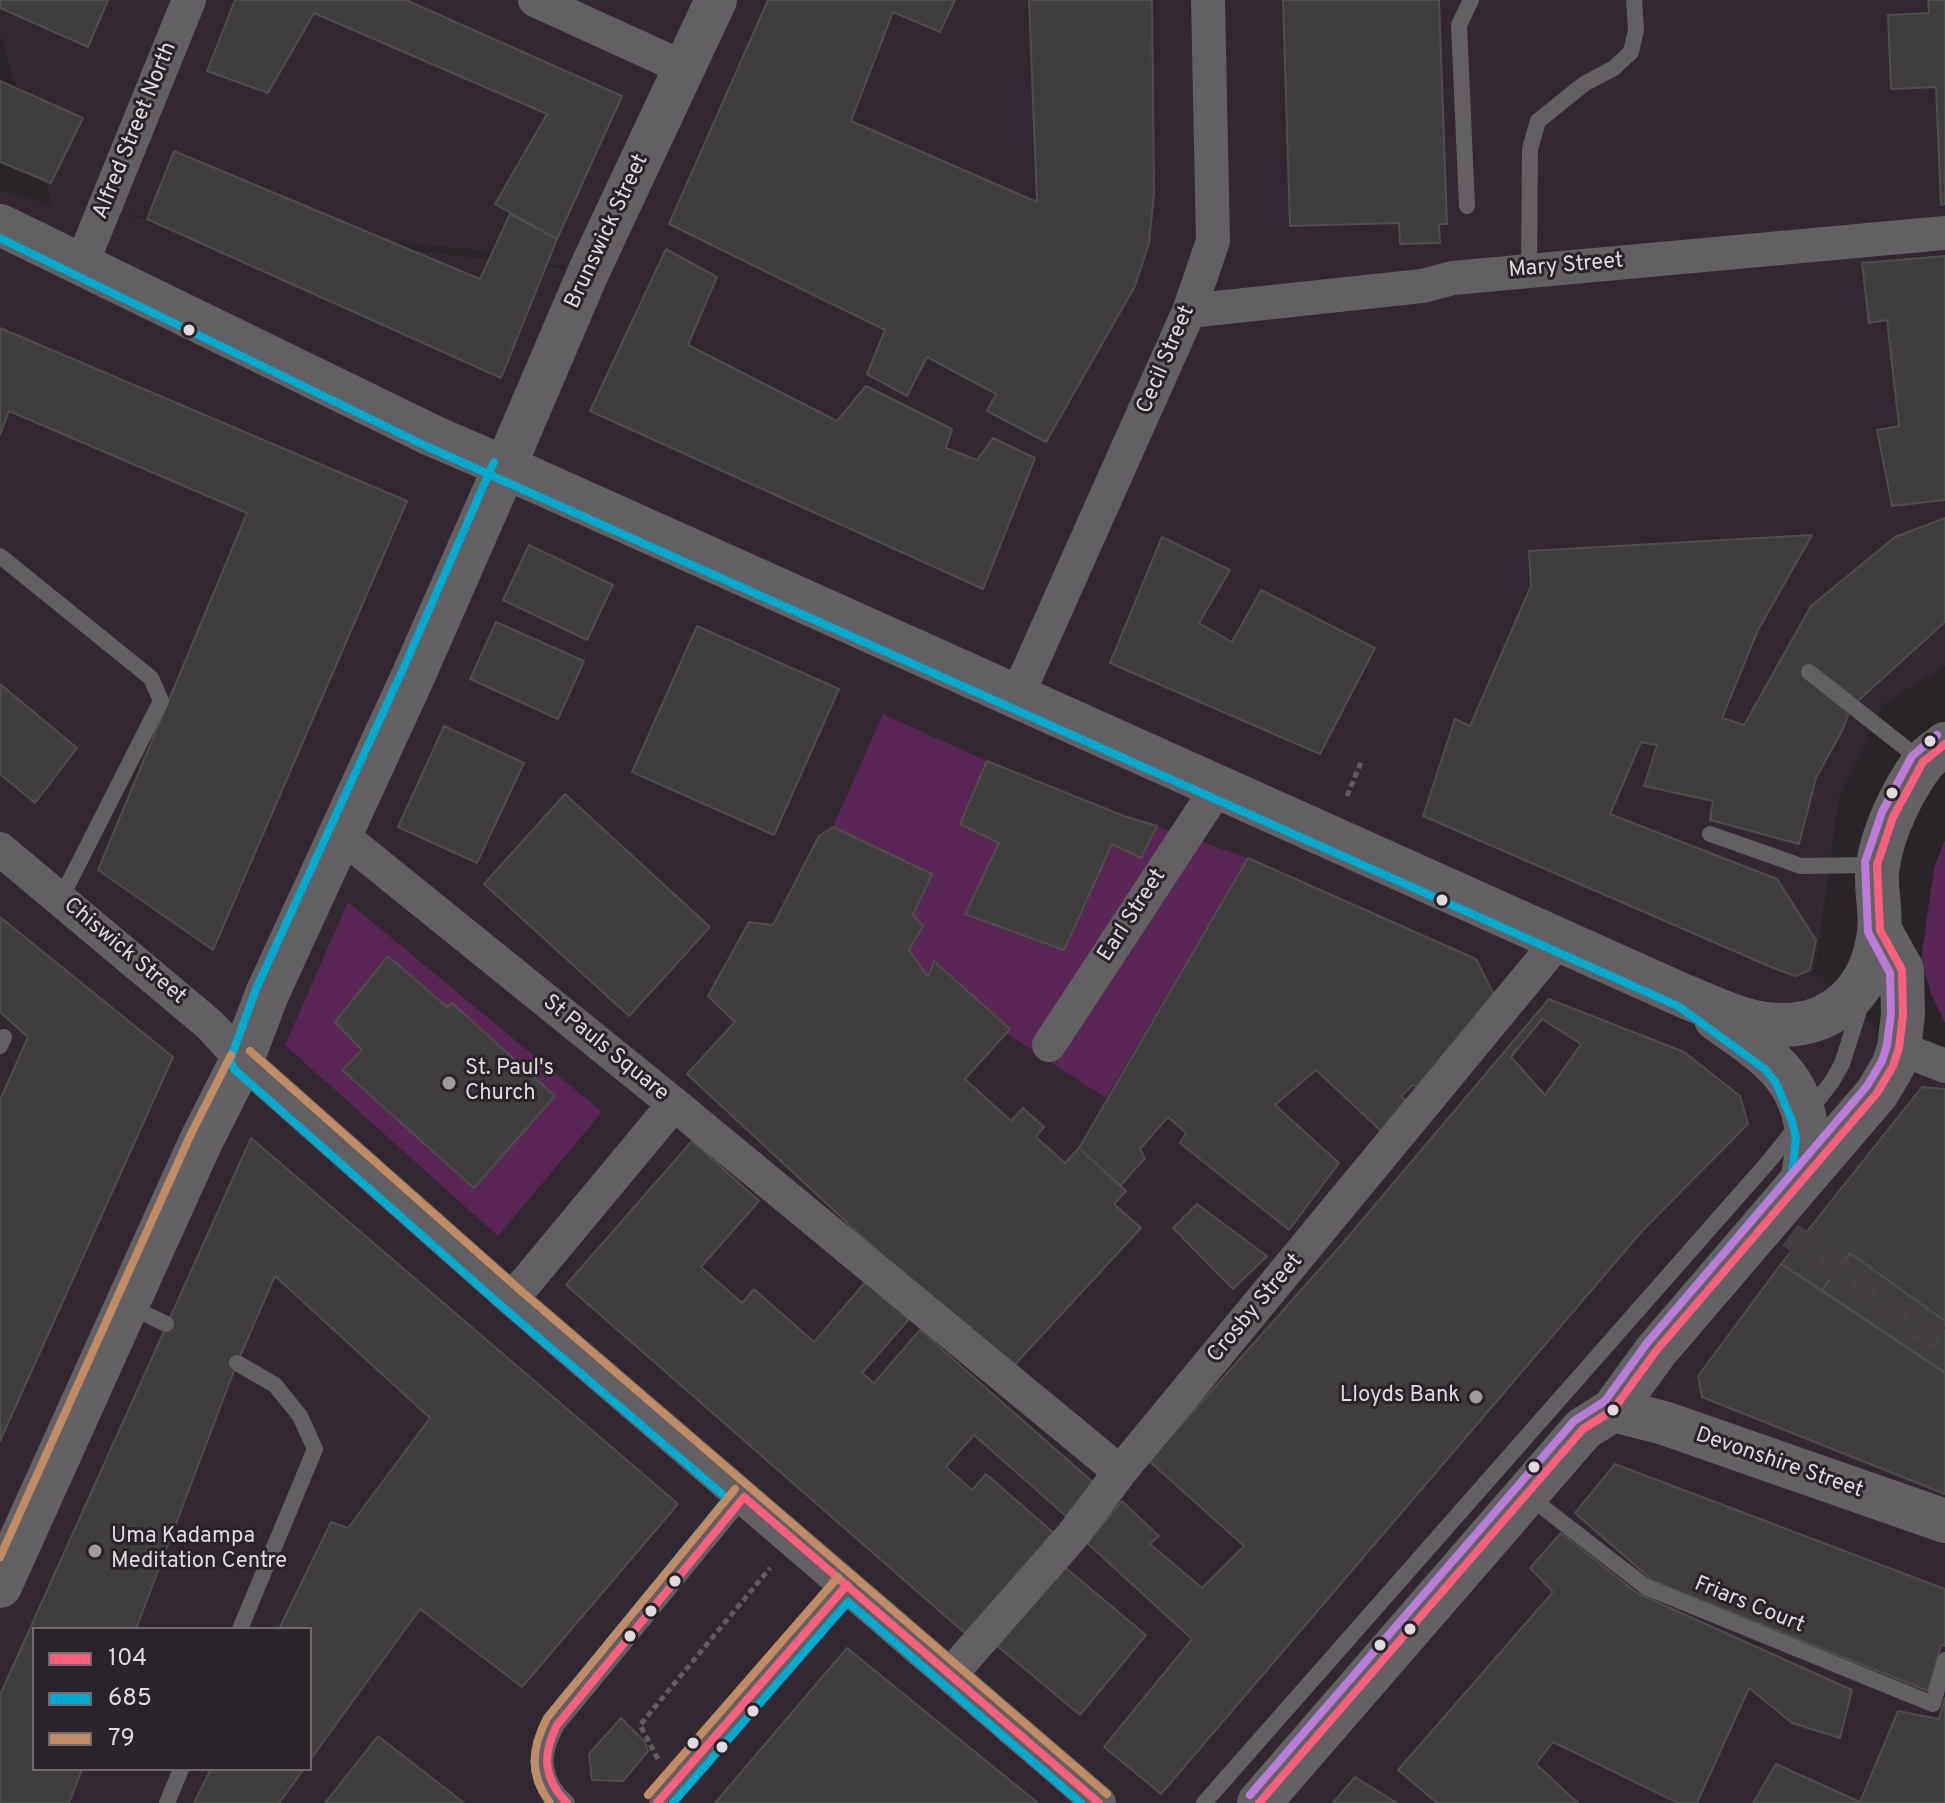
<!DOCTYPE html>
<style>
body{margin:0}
#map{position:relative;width:1945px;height:1803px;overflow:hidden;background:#292428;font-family:Overpass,sans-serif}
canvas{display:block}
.legend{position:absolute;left:32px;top:1627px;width:280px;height:144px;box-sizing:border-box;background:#2a2329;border:2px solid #726c71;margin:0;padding:10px 14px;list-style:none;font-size:24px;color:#dfdade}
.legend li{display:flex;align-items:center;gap:16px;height:40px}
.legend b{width:40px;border:2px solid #726c71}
</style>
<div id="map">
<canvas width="1945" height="1803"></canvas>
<ul class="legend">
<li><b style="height:10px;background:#f8607d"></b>104</li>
<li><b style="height:10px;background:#00a9ce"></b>685</li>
<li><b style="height:10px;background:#c18c65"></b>79</li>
</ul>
</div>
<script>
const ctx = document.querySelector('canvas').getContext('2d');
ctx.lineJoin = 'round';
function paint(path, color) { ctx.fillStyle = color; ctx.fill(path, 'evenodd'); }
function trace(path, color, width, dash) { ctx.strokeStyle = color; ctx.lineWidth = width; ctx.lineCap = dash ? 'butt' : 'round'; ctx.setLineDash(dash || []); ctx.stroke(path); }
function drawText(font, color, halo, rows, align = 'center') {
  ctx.font = font + ' Overpass,sans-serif'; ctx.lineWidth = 6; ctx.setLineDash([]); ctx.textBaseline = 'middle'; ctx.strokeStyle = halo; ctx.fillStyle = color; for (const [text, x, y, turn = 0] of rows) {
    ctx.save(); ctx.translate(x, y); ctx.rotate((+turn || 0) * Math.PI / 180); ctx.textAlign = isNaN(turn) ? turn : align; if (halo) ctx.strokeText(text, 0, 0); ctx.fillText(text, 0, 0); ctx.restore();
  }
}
paint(new Path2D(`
 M 0,0 L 1945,0 L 1945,666 L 1883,704 L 1839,797 L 1815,971 L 1922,1073 L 1945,1077 L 1945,1803 L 0,1803 L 0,190 L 53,206 L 0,34 ZM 109,213 L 505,253 L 577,270 L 109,214 ZM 34,1629 L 310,1629 L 310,1769 L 34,1769 Z`), '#332732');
paint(new Path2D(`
 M 883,714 L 987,761 L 960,824 L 999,843 L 965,914 L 1064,950 L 1112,844 L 1141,858 L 1157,826 L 1248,858 L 1106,1098 L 1006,1033 L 1010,1028 L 935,961 L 928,977 L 909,950 L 923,926 L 913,915 L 932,874 L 833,827 Z
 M 1945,840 L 1945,1023 L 1931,994 L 1921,959 L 1934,868 Z
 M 348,902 L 602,1112 L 498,1236 L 285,1045 Z`), '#592656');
const building = new Path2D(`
 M 0,0 L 108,0 L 88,47 L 0,8 Z
 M 235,0 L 406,0 L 622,96 L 557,239 L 495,204 L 547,114 L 314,13 L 268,93 L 207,71 Z
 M 768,0 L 955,0 L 940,32 L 893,12 L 851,121 L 1037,202 L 1029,0 L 1152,0 L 1154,193 L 1149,243 L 1135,286 L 1046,442 L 987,411 L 996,394 L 927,357 L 907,396 L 867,374 L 885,330 L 669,224 Z
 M 1283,0 L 1439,0 L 1447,224 L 1439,224 L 1440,243 L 1400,244 L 1399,223 L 1290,226 Z
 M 1928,0 L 1945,0 L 1945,204 L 1941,205 L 1936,87 L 1891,89 L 1888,15 L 1929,13 Z
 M 0,81 L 83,118 L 51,183 L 0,162 Z
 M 174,151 L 480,279 L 510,214 L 557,239 L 501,378 L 147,219 Z
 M 666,249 L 717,277 L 688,345 L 837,421 L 866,386 L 952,429 L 946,448 L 977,460 L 993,438 L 1035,458 L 983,589 L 590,411 Z
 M 1945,256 L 1945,500 L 1892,506 L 1877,430 L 1899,426 L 1887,320 L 1869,323 L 1862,263 Z
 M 0,328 L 407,501 L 213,950 L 98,870 L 247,513 L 9,411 L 0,435 Z
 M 1945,518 L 1945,622 L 1851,707 L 1843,729 L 1816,778 L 1799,844 L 1710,820 L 1713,801 L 1644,786 L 1657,745 L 1641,742 L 1610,814 L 1777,879 L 1816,940 L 1810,970 L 1795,976 L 1771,967 L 1423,816 L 1455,719 L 1470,726 L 1531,586 L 1529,551 L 1812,535 L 1758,630 L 1722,718 L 1744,725 L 1811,606 L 1895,537 Z
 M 1162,537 L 1230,570 L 1199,623 L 1232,642 L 1261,590 L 1375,648 L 1320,754 L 1110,663 Z
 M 529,545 L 613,585 L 587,640 L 503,600 Z
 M 496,622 L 584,661 L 558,719 L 470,679 Z
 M 697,626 L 839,689 L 774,835 L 632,772 Z
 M 0,684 L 77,748 L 35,803 L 0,774 Z
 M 444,726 L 524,763 L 477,863 L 398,827 Z
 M 987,761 L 1124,816 L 1157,826 L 1141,858 L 1112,844 L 1064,950 L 965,914 L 999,843 L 960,824 Z
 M 565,794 L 710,927 L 629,1016 L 484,884 Z
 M 833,827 L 932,874 L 913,915 L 923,926 L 909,950 L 928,977 L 934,961 L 1010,1029 L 965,1079 L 1011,1121 L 1023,1108 L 1044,1127 L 1036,1137 L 1065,1163 L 1079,1148 L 1126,1191 L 1114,1204 L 1141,1228 L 1008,1372 L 687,1074 L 735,1022 L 708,996 L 749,922 L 773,925 L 819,836 Z
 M 1248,858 L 1476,959 L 1495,997 L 1424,1092 L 1413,1085 L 1401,1096 L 1410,1105 L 1381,1131 L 1316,1070 L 1275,1105 L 1339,1163 L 1289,1230 L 1180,1143 L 1186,1133 L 1168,1117 L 1140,1149 L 1145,1158 L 1120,1186 L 1079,1148 Z
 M 0,917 L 173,1057 L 0,1441 L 0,1100 L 28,1037 L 0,1012 Z
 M 388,956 L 447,1007 L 452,1003 L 555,1096 L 474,1188 L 342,1070 L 362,1050 L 335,1022 Z
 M 1549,999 L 1684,1052 L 1740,1096 L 1748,1124 L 1643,1230 L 1161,1794 L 1104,1747 L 1192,1639 L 1087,1543 L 1122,1501 L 1159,1536 L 1150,1544 L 1202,1588 L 1244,1546 L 1149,1461 L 1342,1244 Z
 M 1542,1019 L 1581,1044 L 1545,1095 L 1511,1057 Z
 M 1922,1087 L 1945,1089 L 1945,1321 L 1850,1253 L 1822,1290 L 1781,1264 Z
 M 251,1138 L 678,1504 L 522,1687 L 420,1609 L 310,1760 L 310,1629 L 279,1629 L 331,1522 L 348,1528 L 430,1418 L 275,1276 L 237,1363 L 136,1629 L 34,1629 L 34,1769 L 82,1769 L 69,1803 L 0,1803 L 0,1695 Z
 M 692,1141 L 759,1201 L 701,1267 L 742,1303 L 754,1289 L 814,1342 L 867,1280 L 910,1318 L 862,1373 L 874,1383 L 920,1330 L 1095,1484 L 1067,1517 L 974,1435 L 946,1467 L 972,1490 L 986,1474 L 1063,1541 L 975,1642 L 566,1285 Z
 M 1197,1204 L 1267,1256 L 1233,1289 L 1173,1228 Z
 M 1850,1253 L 1945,1321 L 1945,1373 L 1822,1290 Z
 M 1781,1264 L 1945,1373 L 1945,1494 L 1702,1397 L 1698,1376 Z
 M 1615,1464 L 1945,1589 L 1945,1646 L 1941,1645 L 1928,1691 L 1653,1581 L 1575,1513 Z
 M 1561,1533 L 1637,1593 L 1852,1690 L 1840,1738 L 1792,1723 L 1749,1688 L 1697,1803 L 1678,1803 L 1553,1742 L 1536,1764 L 1578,1803 L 1437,1803 L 1398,1770 L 1553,1592 L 1530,1568 Z
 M 1061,1564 L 1146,1635 L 1080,1715 L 995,1644 Z
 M 847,1648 L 1038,1803 L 715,1803 Z
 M 1945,1698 L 1945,1803 L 1753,1803 L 1776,1764 L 1860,1802 L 1898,1711 L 1939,1719 Z
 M 621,1718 L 645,1742 L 648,1751 L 623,1781 L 592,1780 L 589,1754 Z
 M 378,1736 L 464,1803 L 325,1803 Z
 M 211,1769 L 304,1769 L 279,1803 L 194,1803 Z
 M 1355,1777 L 1397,1803 L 1333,1803 Z`);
paint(building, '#403d3e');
trace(building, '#504d4d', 2);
trace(new Path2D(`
 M 1790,1235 L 1913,1324 L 1945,1342`), '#443f43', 26, [26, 13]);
trace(new Path2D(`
 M 1347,796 L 1362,760
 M 658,1759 L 640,1725 L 770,1568`), '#5f5c5e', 5, [6, 4]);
trace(new Path2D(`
 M 1467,206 L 1459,25 L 1471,0
 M 1529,270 L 1530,149 L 1538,121 L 1584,84 L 1614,68 L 1631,52 L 1636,30 L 1634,0
 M 0,556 L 151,678 L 161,701 L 61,898
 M 1809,672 L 1922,761
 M 1710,834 L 1801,866 L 1876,865
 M 0,1046 L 4,1037
 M 127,1305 L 166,1324
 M 237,1363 L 275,1385 L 300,1416 L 315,1449 L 240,1629
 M 1527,1495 L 1646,1587 L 1933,1704 L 1945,1660
 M 167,1803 L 181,1769
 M 567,1803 C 541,1779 540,1755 557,1725 L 744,1497
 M 657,1803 L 847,1585
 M 1204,1803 L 1770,1160 L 1831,1083 L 1842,1064 L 1862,1001`), '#636063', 16);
trace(new Path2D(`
 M 535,0 L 684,68
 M 82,263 L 189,0
 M 1189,311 L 1422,286 L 1453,278 L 1945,233
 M 1017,696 L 1189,311 L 1213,241 L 1208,0
 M 341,835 L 674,1104 L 512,1299
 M 0,849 L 210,1025 L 242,1060 L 512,1299 L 1099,1803
 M 1049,1045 L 1218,787
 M 1899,1048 L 1945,1066
 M 674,1104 L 1120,1472
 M 950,1675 L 1072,1536 L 1120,1472 L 1559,940`), '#636063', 34);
trace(new Path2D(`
 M 0,225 L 433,436 L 505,467 L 588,273 L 716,0`), '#636063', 42);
trace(new Path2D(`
 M 1716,1019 C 1760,1050 1802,1074 1807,1134 C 1809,1148 1804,1164 1803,1178
 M 1613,1410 L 1664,1423 L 1945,1521
 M 0,1586 L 201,1141 L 242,1060 L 267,994 L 414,674 L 505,467 L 1684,996 C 1707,1005 1730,1017 1754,1022 C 1821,1036 1871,1000 1879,932 C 1882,910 1874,886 1878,865 C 1883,831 1902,792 1922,764 C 1928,756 1938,750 1945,744
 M 1259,1803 L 1583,1429 L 1613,1410 L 1656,1351 L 1877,1093 L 1893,1066 L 1899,1048 L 1903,1014 L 1902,970 L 1880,930`), '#646164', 44);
trace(new Path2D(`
 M 744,1497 L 1099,1803
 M 567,1803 C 543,1778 542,1755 557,1725 L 744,1497
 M 657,1803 L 847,1585
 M 1259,1803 L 1583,1429 L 1613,1410 L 1656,1351 L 1877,1093 L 1893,1066 L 1899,1048 L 1903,1014 L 1902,970 L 1880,930 L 1877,865 L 1893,817 L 1923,762 L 1945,744`), '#f8607d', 8);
trace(new Path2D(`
 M 0,238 L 428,447 L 1678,1006 L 1765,1069 L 1776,1083 L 1792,1121 L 1796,1138 L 1792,1173 L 1647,1343 L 1605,1401 L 1574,1421 L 1250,1795
 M 494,462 L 403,669 L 256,989 L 230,1060 L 234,1069 L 504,1308 L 727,1498 L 547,1718 C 531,1749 529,1775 550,1803
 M 673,1803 L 848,1602 L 1081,1803`), '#00a9ce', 8);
trace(new Path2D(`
 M 250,1051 L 520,1290 L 1107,1794
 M 0,1557 L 190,1136 L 231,1055
 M 648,1795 L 838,1577
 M 550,1803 C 529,1775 531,1749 547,1718 L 735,1489`), '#c18c65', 8);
trace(new Path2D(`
 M 1250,1795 L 1574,1421 L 1605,1401 L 1647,1343 L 1867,1086 L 1882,1061 L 1887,1045 L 1891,1013 L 1890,973 L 1868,932 L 1865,862 L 1882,812 L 1912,756 L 1937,735`), '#bd7bd9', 8);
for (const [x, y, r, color] of [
 [189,330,7,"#dfdade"],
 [1930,741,7,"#dfdade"],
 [1892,793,7,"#dfdade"],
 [1442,900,7,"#dfdade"],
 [449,1083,8,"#9f9a9e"],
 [1476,1397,8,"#9f9a9e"],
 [1613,1410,7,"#dfdade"],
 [1534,1467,7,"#dfdade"],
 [95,1551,8,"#9f9a9e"],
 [675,1581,7,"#dfdade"],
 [651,1611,7,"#dfdade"],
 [1410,1629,7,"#dfdade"],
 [630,1636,7,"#dfdade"],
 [1380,1645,7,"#dfdade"],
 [753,1711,7,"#dfdade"],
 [693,1743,7,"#dfdade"],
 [722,1747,7,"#dfdade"]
]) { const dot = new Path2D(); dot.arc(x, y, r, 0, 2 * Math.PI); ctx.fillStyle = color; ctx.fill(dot); trace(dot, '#2a2329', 3); }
drawText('22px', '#dfdade', '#2a2329', [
 ["Alfred Street North",136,131,-68],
 ["Brunswick Street",608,232,-65],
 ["Mary Street",1566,267,-5],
 ["Cecil Street",1167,360,-67],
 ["Earl Street",1133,916,-57],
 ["Chiswick Street",124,952,40],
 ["St Pauls Square",605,1049,39],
 ["Crosby Street",1256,1309,-50],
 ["Devonshire Street",1779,1464,19],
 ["Friars Court",1749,1606,22]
]);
drawText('22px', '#dfdade', '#2a2329', [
 ["St. Paul's",465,1070],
 ["Church",465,1095],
 ["Lloyds Bank",1460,1397,"right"],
 ["Uma Kadampa",111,1538],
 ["Meditation Centre",111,1563]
], 'left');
</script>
